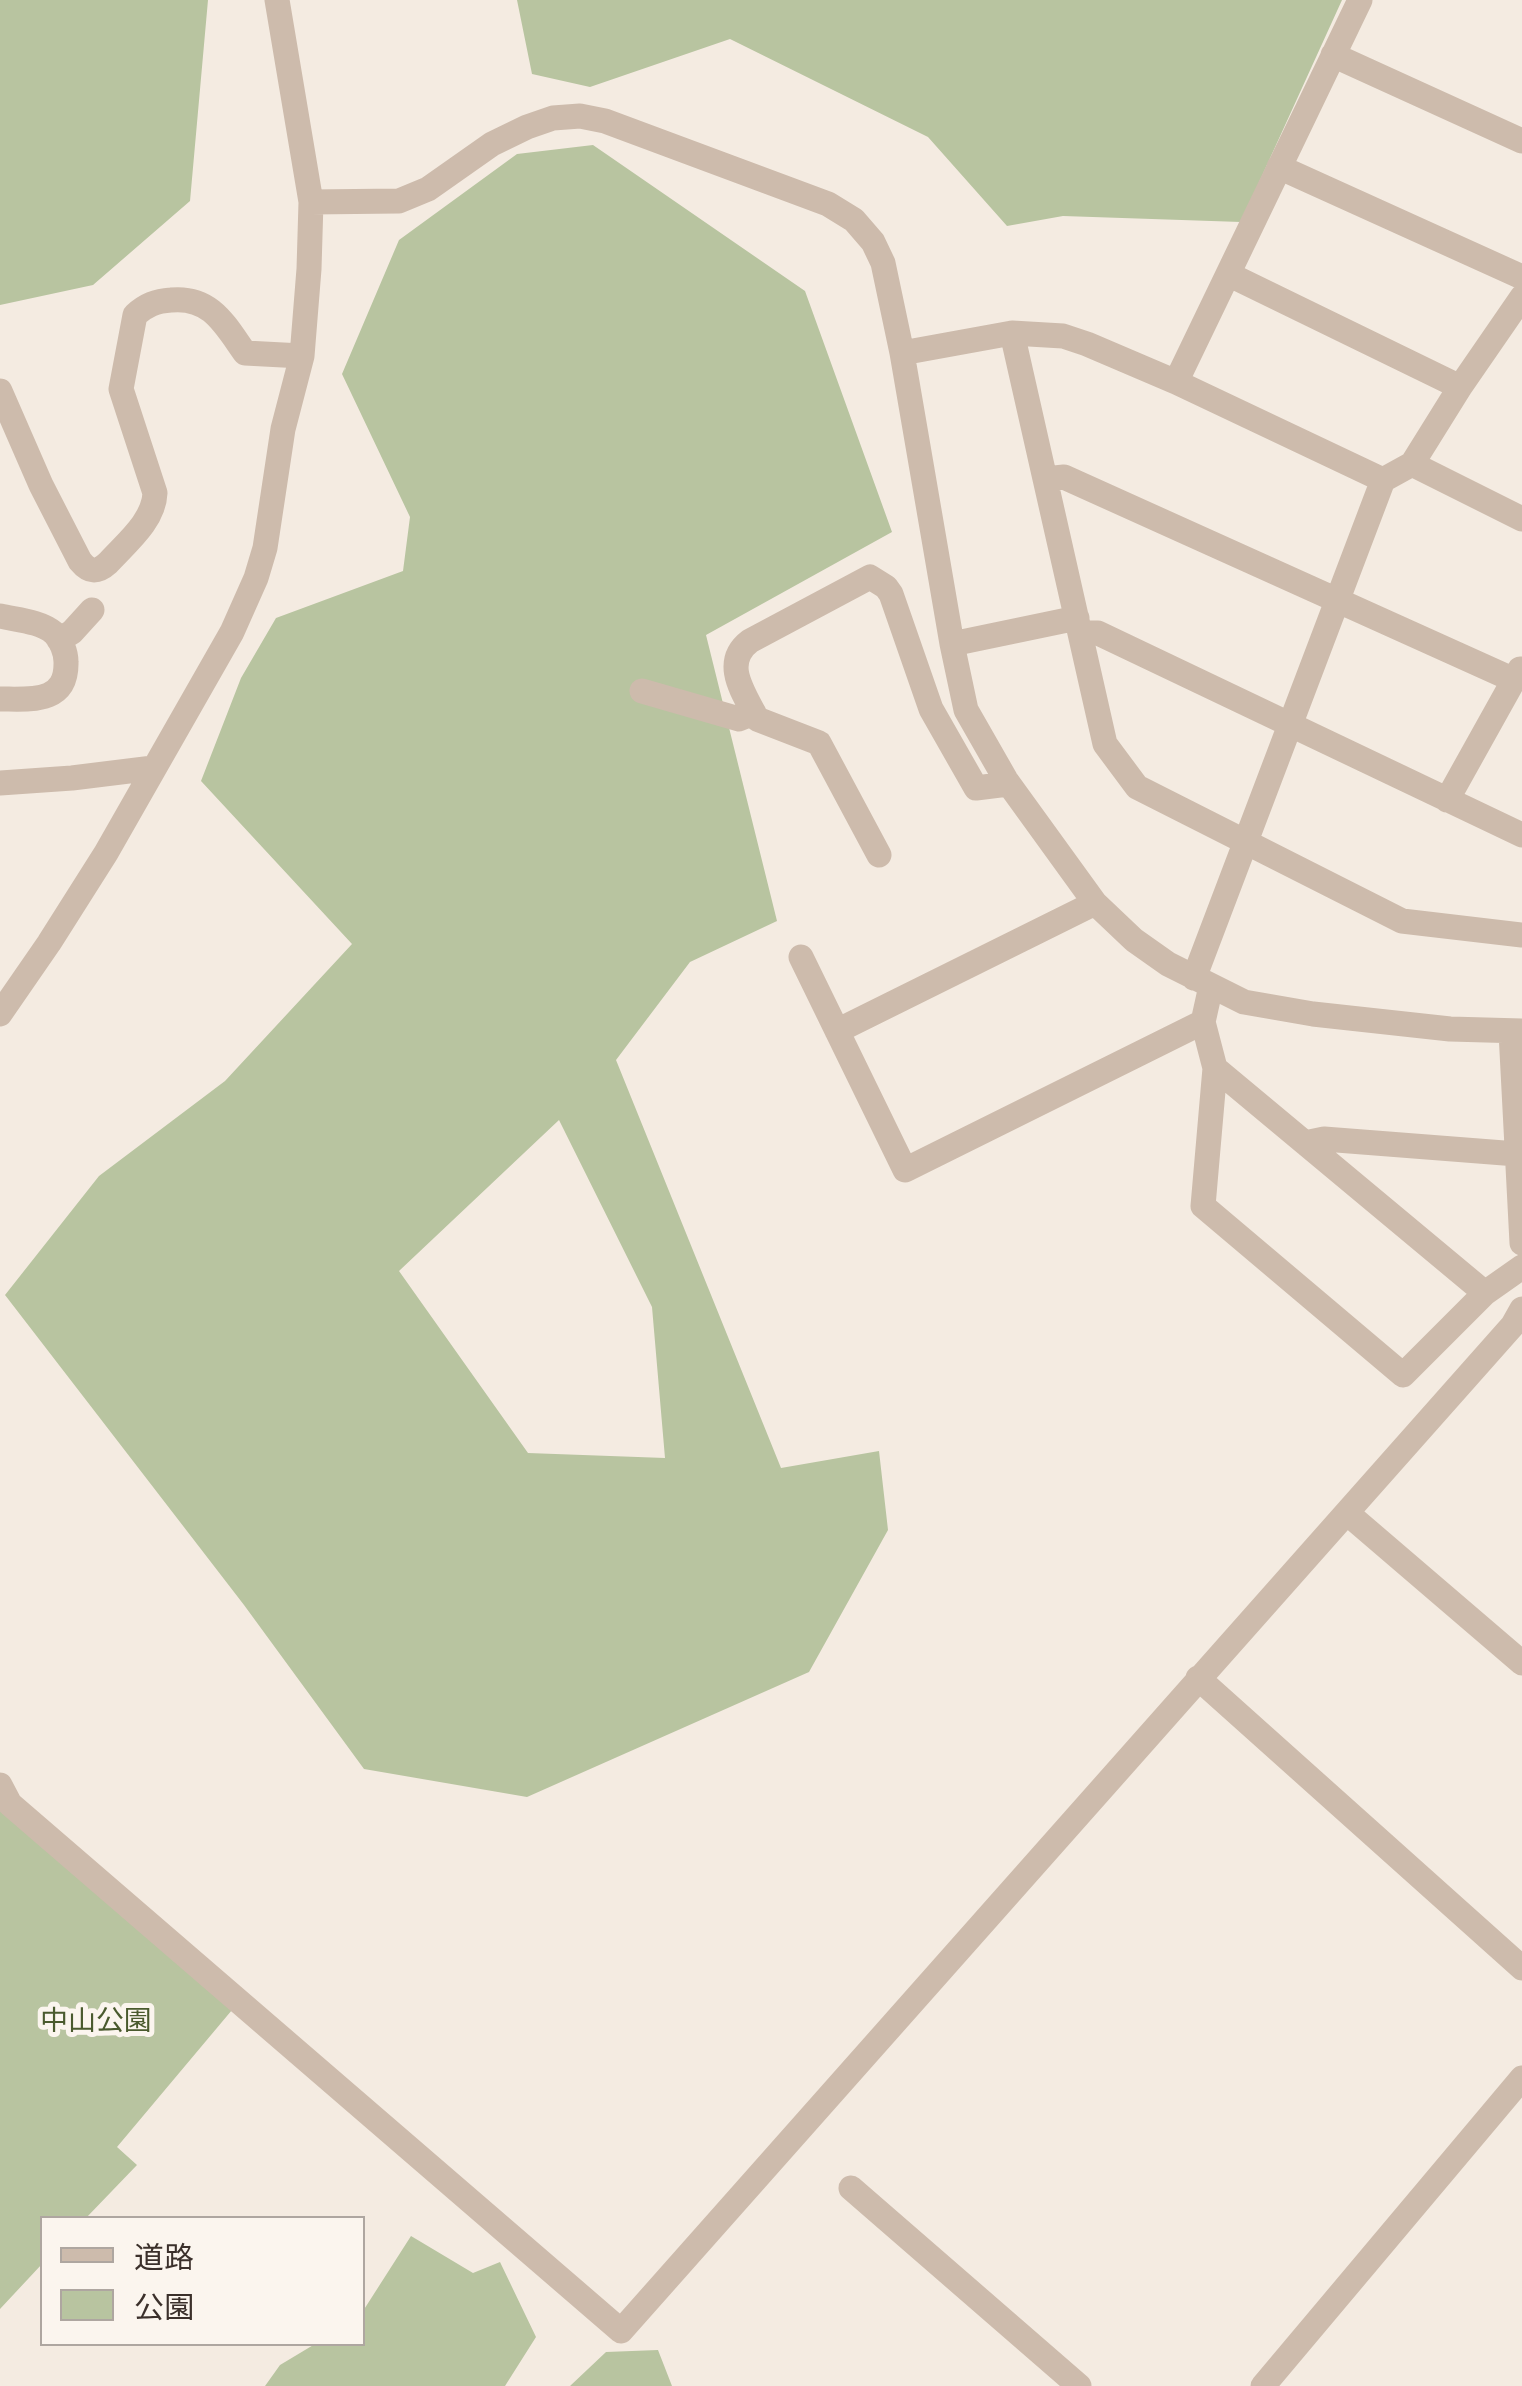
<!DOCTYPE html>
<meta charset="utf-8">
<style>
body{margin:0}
#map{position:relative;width:1522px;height:2386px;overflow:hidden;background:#f4ebe1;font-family:"Roboto Condensed","Noto Sans JP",sans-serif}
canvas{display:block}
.legend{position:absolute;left:40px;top:2216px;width:325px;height:130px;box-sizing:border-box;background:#fbf5ee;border:2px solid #aea6a0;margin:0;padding:12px 18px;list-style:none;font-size:30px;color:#3b302b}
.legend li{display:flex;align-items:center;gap:20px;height:50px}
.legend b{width:50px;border:2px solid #aea6a0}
</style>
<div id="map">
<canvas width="1522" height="2386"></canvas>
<ul class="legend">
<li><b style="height:12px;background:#cdbbac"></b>道路</li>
<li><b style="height:28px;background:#b8c4a0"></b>公園</li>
</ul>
</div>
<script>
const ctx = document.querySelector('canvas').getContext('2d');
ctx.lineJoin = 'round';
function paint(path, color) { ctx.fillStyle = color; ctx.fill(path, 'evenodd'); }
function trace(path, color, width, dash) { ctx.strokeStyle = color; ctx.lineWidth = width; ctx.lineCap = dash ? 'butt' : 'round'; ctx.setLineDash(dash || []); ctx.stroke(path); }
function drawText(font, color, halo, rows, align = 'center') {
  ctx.font = font + ' "Roboto Condensed","Noto Sans JP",sans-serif'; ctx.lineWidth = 10; ctx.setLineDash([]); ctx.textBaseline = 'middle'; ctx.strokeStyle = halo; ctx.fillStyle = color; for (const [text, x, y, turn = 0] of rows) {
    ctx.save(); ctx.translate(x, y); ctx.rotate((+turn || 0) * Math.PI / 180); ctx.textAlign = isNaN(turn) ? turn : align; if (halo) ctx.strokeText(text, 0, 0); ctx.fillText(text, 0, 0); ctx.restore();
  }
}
paint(new Path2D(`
 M 0,0 L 208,0 L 190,201 L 93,285 L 0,305 Z
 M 517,0 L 1342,0 L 1241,222 L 1063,216 L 1007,226 L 928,137 L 730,39 L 590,87 L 532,74 Z
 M 593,145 L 805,291 L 892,532 L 706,635 L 777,921 L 690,962 L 616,1060 L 781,1468 L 879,1451 L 888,1530 L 809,1672 L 527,1797 L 364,1769 L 244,1605 L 5,1295 L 99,1176 L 225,1081 L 352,944 L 201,781 L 241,678 L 276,618 L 403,571 L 410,517 L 342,374 L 399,240 L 517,154 ZM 559,1120 L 652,1307 L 665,1458 L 528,1453 L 399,1271 Z
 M 0,1808 L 232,2010 L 117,2147 L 137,2165 L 86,2218 L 42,2218 L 42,2264 L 0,2309 Z
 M 411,2236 L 473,2273 L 500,2262 L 536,2337 L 505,2386 L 265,2386 L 280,2365 L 315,2344 L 362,2344 L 363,2311 Z
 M 658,2350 L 672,2386 L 570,2386 L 606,2352 Z`), '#b8c4a0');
trace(new Path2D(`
 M 1333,55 L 1522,141
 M 1279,167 L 1522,277
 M 311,202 L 399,201 L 428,189 L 492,144 L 527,127 L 553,118 L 580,116 L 605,121 L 828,204 L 854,220 L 873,242 L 883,263 L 902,353 L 952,644 L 966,710 L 1006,780 L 1095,903 L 1134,940 L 1168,964 L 1244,1002 L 1313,1014 L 1450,1029 L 1522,1031
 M 1228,274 L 1460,387
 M 1012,333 L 1105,744 L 1137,787 L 1402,921 L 1522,935
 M 902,353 L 1012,333 L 1063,336 L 1087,344 L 1176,382 L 1383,480
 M 1176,382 L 1360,0
 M 0,391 L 41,485 L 80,561 C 89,572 97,573 108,563 C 126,543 154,521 155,493 L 121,389 L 135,315 C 146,305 156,301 171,300 C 211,296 225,325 245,353 L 302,356
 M 1412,464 L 1522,519
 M 1045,479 L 1064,477 L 1514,680
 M 0,616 C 17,620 40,621 54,633 C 61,640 66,652 66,662 C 67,704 30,699 0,699
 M 1080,633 L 1098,633 L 1522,835
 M 59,640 L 72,632 L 92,610
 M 952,644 L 1077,618
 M 642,691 L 739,719 L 754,713
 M 0,783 L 72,778 L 153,768
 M 1447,800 L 1520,669
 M 879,855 L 819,743 L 757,719 C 744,693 721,663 750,641 L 870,577 L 886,587 L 891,594 L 931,709 L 976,788 L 1008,784
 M 801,957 L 905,1170 L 1203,1022
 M 1194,978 L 1383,480 L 1412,464 L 1460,387 L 1522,297
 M 1211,986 L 1203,1022 L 1215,1068 L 1203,1206 L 1403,1375 L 1485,1293 L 1522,1267
 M 0,1014 L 49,943 L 106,853 L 232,632 L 256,578 L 265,548 L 283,429 L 302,356 L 309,269 L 311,202 L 277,0
 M 837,1031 L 1095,903
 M 1511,1032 L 1522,1243
 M 1215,1068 L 1485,1293
 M 1305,1143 L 1324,1139 L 1517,1154
 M 1347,1513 L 1522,1663
 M 1198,1678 L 1522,1968
 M 0,1785 L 10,1804 L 621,2331 L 1513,1325 L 1522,1309
 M 851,2188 L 1079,2386
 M 1263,2386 L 1522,2078`), '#cdbbac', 25);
drawText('28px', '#4a5a2e', '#fbf5ee', [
 ["中山公園",96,2023]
]);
</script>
